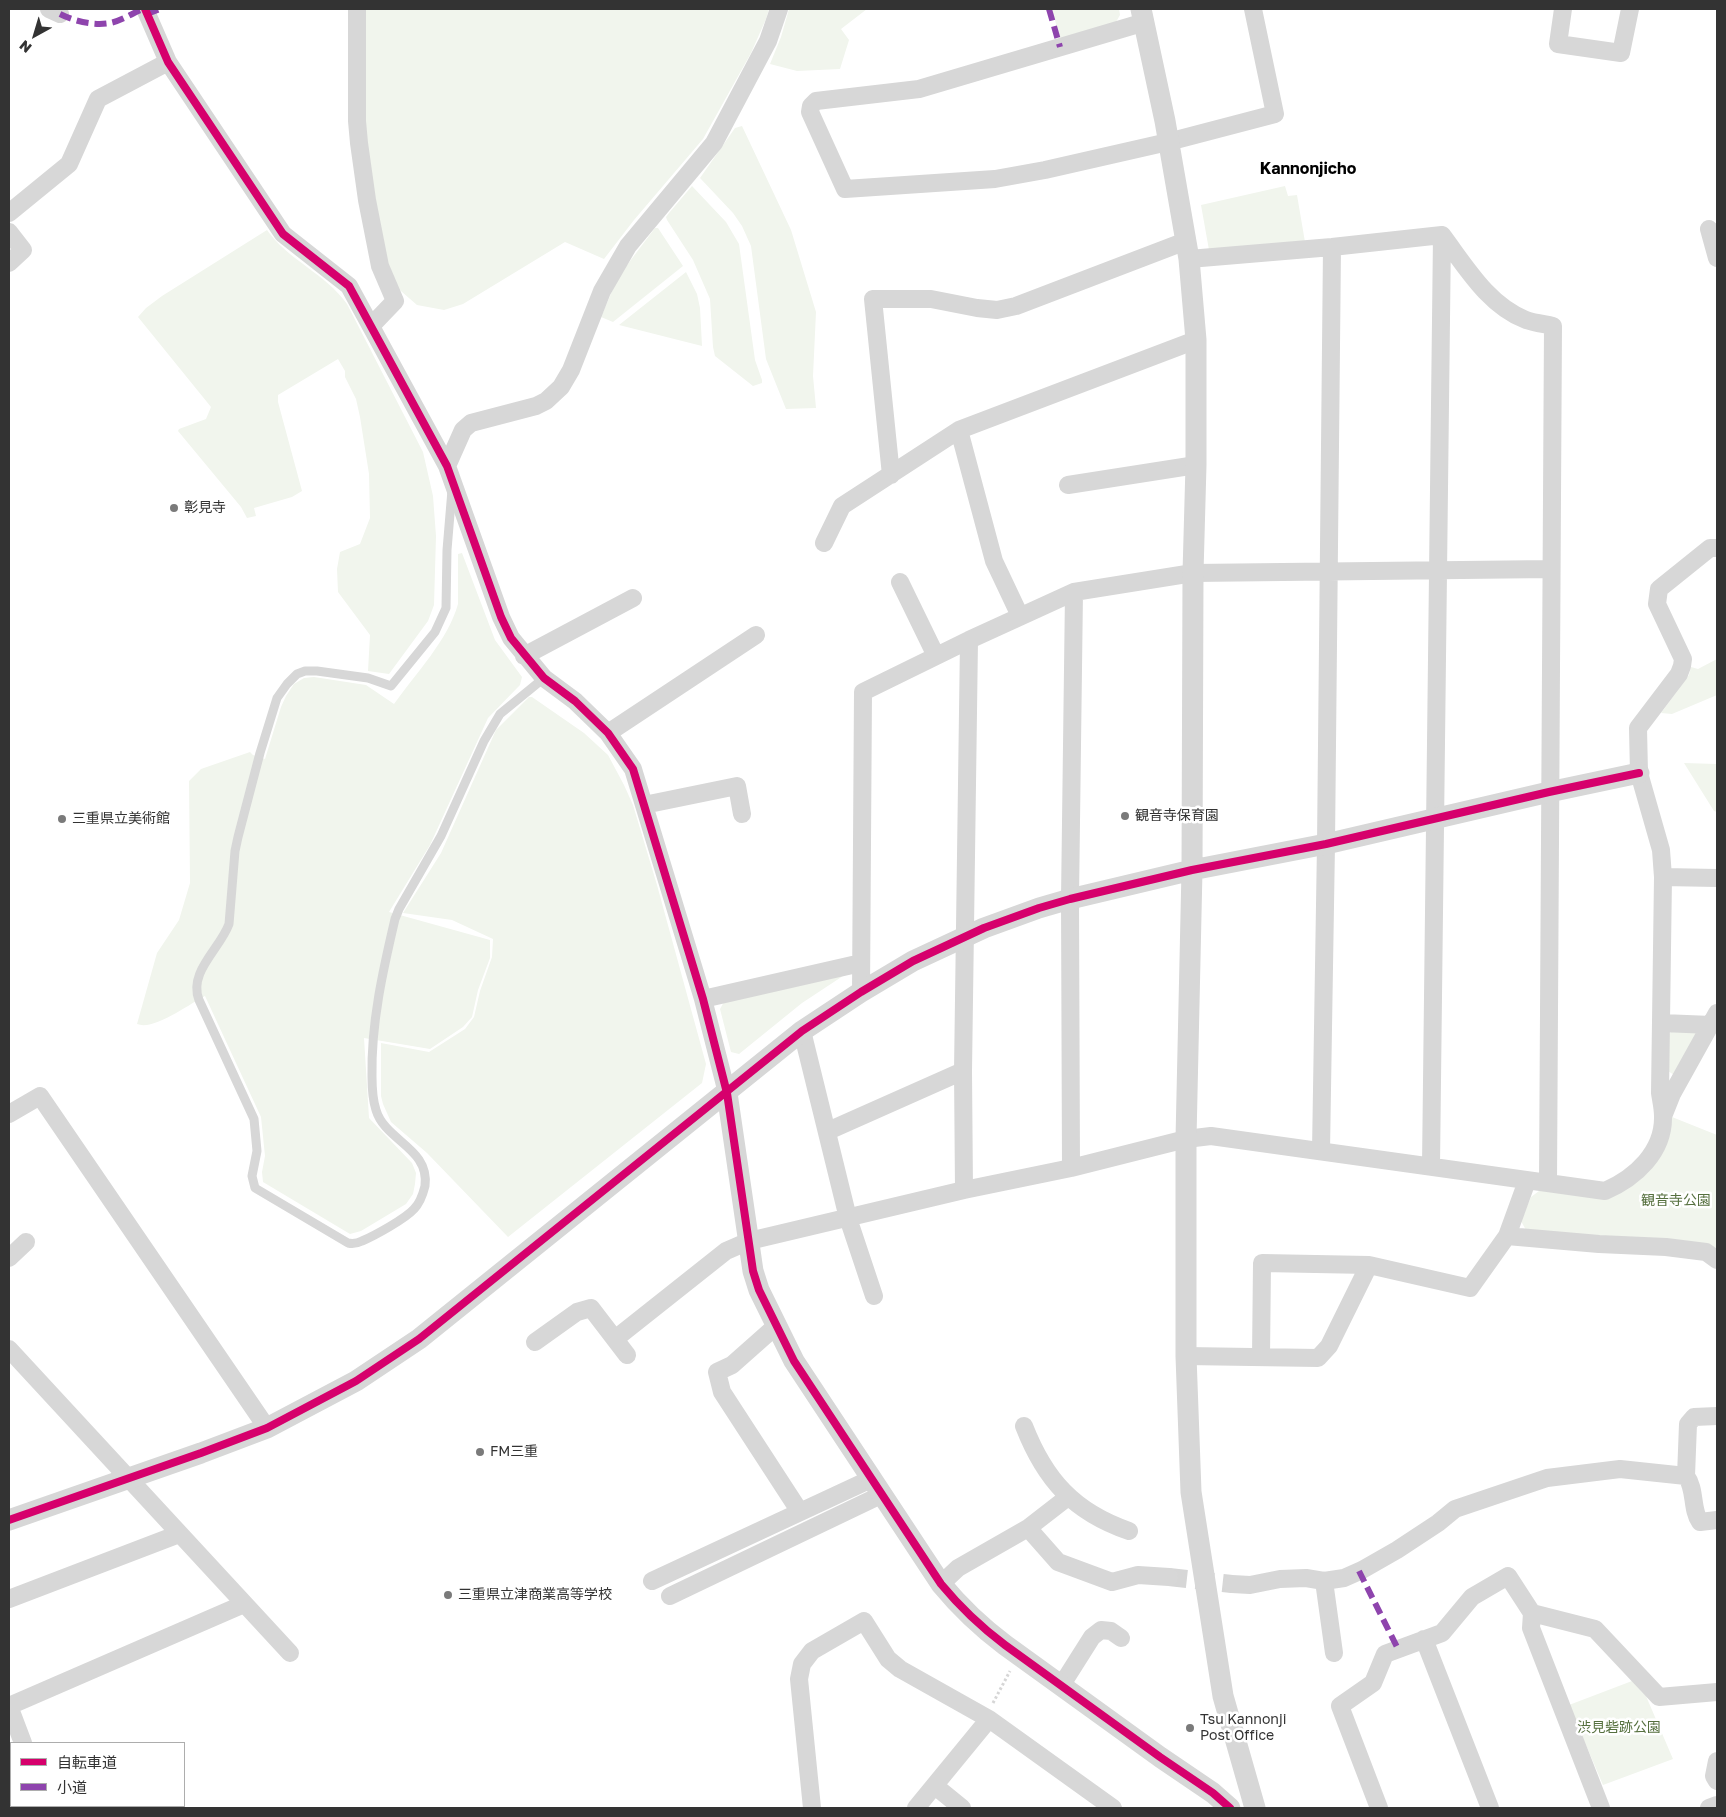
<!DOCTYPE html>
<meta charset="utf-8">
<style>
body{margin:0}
#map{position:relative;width:1726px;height:1817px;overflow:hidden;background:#fff;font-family:"Golos Text","Noto Sans JP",sans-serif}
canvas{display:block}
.frame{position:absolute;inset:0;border:10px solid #333;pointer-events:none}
.legend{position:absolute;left:10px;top:1742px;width:175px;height:65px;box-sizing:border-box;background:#fff;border:1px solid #adadad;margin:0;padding:6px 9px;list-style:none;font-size:15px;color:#333}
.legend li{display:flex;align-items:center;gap:10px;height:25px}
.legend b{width:25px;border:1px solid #adadad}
.north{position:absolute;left:10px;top:10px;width:50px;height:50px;-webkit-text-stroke:4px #fff;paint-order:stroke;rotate:219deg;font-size:14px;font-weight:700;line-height:20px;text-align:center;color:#333}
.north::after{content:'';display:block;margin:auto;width:18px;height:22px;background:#333;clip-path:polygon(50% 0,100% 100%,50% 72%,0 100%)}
</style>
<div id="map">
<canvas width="1726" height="1817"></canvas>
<div class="frame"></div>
<ul class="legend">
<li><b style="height:6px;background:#d6006c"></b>自転車道</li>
<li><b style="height:6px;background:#8e44ad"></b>小道</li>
</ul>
<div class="north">N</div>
</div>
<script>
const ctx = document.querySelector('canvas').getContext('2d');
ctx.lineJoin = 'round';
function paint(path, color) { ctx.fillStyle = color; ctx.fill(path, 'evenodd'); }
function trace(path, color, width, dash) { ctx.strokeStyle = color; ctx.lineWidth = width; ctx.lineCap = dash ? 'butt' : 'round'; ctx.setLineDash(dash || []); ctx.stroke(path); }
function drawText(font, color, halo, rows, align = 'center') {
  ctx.font = font + ' "Golos Text","Noto Sans JP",sans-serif'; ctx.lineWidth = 5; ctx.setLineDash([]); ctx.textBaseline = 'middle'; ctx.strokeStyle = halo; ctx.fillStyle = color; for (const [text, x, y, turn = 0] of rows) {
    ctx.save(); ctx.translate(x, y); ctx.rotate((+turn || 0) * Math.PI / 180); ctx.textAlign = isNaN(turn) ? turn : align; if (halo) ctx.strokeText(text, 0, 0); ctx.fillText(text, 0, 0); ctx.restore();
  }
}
paint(new Path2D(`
 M 365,9 L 769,9 L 766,19 L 751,53 L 703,139 L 634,220 L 604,259 L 565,242 L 463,304 L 444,310 L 417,305 L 394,285 L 386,260 L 364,140 Z
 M 789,9 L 867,9 L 841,29 L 849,40 L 840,69 L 797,71 L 770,64 L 781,37 Z
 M 1052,9 L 1119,9 L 1120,15 L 1116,22 L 1060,39 Z
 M 742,126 L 791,230 L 816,312 L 813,376 L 816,408 L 786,409 L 766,359 L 751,246 L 742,226 L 733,213 L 700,178 L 735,128 Z
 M 692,186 L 726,222 L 739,244 L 755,360 L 762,380 L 762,383 L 753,386 L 715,356 L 713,347 L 710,299 L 693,260 L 667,220 L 666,217 L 669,213 Z
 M 1285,186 L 1288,196 L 1297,195 L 1305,242 L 1209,250 L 1201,205 Z
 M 655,228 L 658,228 L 683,266 L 613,322 L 601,317 L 618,277 Z
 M 267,230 C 288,260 326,274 347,304 L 423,452 L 433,496 L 436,536 L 434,605 L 428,621 L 389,674 L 368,671 L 370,635 L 338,592 L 337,569 L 340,552 L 360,544 L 370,518 L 369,474 L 360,417 L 356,399 L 345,377 L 345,371 L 338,359 L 278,395 L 278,402 L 302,491 L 292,497 L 254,508 L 256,516 L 247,518 L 241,507 L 178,431 L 179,429 L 206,419 L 211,407 L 138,317 L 146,308 L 162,296 Z
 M 686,272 L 697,294 L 700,308 L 702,346 L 619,325 Z
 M 462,553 L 495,640 L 522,677 L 520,685 L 488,718 L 430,845 L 389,912 L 490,940 L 490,958 L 478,990 L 472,1017 L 463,1027 L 430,1049 L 364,1038 L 369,1118 L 412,1163 L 416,1173 L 415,1184 L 413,1194 L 406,1204 L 361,1231 L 350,1234 L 263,1182 L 262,1172 L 265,1156 L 261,1117 L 205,996 C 189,1004 154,1031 137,1024 L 157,953 L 179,920 L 190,883 L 189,781 L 201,769 L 250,752 L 253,755 L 265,759 L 281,707 L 286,696 L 294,684 L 304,678 L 314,677 L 366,685 L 394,704 C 416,673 448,640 458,604 L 458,554 Z
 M 1717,659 L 1717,695 L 1672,714 L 1661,713 L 1689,675 L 1691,667 L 1698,669 Z
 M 529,697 L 532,697 L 584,733 L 608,755 L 624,785 L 633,805 L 657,885 L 706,1064 L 702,1083 L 508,1237 L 427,1153 L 391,1122 L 383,1104 L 381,1096 L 381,1043 L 429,1052 L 465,1029 L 474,1017 L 480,991 L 492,957 L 493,939 L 452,920 L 403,913 L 441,853 L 496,730 Z
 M 1684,763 L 1717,764 L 1717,812 L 1714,811 Z
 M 846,974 L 802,1003 L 739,1054 L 731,1052 L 720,1009 L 725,1000 Z
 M 1674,1029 L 1701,1030 L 1674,1075 L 1668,1071 L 1667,1036 Z
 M 1672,1117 L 1717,1135 L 1717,1252 L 1527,1232 L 1521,1221 L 1531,1197 L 1543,1188 L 1604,1198 L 1669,1133 Z
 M 1632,1681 L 1646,1696 L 1673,1759 L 1603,1785 L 1569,1705 Z`), '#f1f5ed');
trace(new Path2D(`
 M 1169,1577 L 1232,1584`), '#d6d6d6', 18, [18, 9]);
trace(new Path2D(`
 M 993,1703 L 1010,1671`), '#d6d6d6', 3, [2.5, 2.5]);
trace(new Path2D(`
 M 452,490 L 447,550 L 446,608 L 435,632 L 391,686 L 368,678 L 317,671 L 305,671 L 297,674 L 287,684 L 277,698 L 260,753 L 238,837 L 235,851 L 229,924 C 220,949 188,972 199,1000 L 254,1119 L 257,1151 L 252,1176 L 255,1188 L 348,1243 C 353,1244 358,1243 362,1241 C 374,1236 405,1219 414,1209 C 420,1203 423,1194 425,1186 C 430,1148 385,1141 376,1110 C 372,1098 372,1087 372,1076 C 371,1023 383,970 395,919 L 399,909 L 441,836 L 484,741 L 500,714 L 544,678`), '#d7d7d7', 9);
trace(new Path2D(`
 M 49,9 L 60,14
 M 145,9 L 168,62 L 283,234 L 349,286 L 447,466 L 501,617 L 511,638 L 544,678 L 575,701 L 608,733 L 633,769 L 703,999 L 727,1093
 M 357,9 L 357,121 L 359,143 L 367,200 L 380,266 L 395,301 L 371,326
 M 1563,9 L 1558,44 L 1621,53 L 1630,9
 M 1145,22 L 919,89 L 816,101 L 811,106 L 810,112 L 845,189 L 995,179 L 1045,170 L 1168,142 L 1275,114 L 1253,9
 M 9,213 L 69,164 L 98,99 L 168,62
 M 1709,229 L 1717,258
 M 9,232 L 23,250 L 9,263
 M 1442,235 C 1466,267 1488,305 1526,320 C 1535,323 1544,324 1553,326 L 1548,1182
 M 1189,259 L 1332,247 L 1442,235
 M 959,430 L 994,561 L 1020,616
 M 447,466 L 463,430 L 471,423 L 536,406 L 546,401 L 561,387 L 571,370 L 602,291 L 628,246 L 714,143 L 768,41 L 779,9
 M 891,475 L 873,299 L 931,299 L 977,308 L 997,310 L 1016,306 L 1186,241
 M 1068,485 L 1196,465
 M 824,543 L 842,506 L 959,430 L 1196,340
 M 900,582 L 936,656
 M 524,656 L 633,598
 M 608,733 L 756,635
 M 644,805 L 737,786 L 742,814
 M 1663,877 L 1717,878
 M 861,992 L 863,692 L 969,640
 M 703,999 L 861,963
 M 1662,1023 L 1711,1025
 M 802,1031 L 848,1218 L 874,1296
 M 9,1114 L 40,1096 L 267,1428
 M 1664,1114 L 1672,1094 L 1717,1013
 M 828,1131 L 963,1071
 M 1321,1151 L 1326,844 L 1332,247
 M 1431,1166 L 1442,235
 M 1071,1168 L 1070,899 L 1074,592
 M 964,1190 L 963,1071 L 969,640 L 1074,592 L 1193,573 L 1551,569
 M 1507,1236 L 1599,1244 L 1666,1247 L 1706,1252 L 1717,1260
 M 9,1258 L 26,1242
 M 776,1326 L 732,1365 L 717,1372 L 722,1392 L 800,1512
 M 615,1339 L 726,1251 L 749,1241 L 964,1190 L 1071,1168 L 1186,1139 L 1211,1136 L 1605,1191 C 1635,1178 1664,1152 1663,1116 C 1663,1108 1661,1100 1660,1093 L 1663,877 L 1661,850 L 1639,773 L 1638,728 L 1679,674 L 1682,666 L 1683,659 L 1657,604 L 1659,589 L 1710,548 L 1717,548
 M 535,1342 L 577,1312 L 591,1308 L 627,1355
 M 9,1349 L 290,1653
 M 1186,1356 L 1318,1358 L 1329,1346 L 1369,1265
 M 1261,1357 L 1262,1263 L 1369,1265 L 1470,1288 L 1507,1236 L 1527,1181
 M 1024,1426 C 1045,1480 1074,1512 1129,1531
 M 1686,1476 L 1688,1424 L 1694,1417 L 1717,1416
 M 1028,1528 L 1058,1562 L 1112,1582 L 1138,1575 L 1169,1577
 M 652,1581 L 871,1479
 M 1324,1581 L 1334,1653
 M 941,1584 L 958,1568 L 1028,1528 L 1068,1497
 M 1232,1584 L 1250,1585 L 1280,1579 L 1306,1578 L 1324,1581 L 1344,1578 L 1362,1570 L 1397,1550 L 1438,1523 L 1455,1509 L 1547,1478 L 1620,1469 L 1686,1476 C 1696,1489 1691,1509 1700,1522 L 1717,1520
 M 670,1596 L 881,1495
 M 9,1599 L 179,1534
 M 1532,1613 L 1595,1629 L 1659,1697 L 1717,1692
 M 1424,1639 L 1490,1808
 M 1061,1686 L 1092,1637 L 1101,1630 L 1111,1631 L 1121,1638
 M 9,1706 L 244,1604
 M 9,1706 L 23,1743
 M 1717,1761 L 1714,1776 L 1717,1781
 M 935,1786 L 962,1808
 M 46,1806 L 46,1808
 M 812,1808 L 799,1679 L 802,1664 L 812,1651 L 864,1621 L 888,1659 L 900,1669 L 989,1719 L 1113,1808
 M 916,1808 L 989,1719
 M 1379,1808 L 1340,1706 L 1373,1683 L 1385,1654 L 1442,1633 L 1472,1597 L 1508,1576 L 1532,1613 L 1531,1628 L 1601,1808
 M 1709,1808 L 1717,1805`), '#d7d7d7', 18);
trace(new Path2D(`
 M 1141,9 L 1165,121 L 1189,259 L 1196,340 L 1196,465 L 1193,573 L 1192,870 L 1186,1139 L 1186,1356 L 1191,1492 L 1223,1696 L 1255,1808
 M 727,1093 L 753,1271 L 759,1290 L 794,1361 L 941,1584 C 960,1607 981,1627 1005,1645 L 1160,1757 L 1213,1793 L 1230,1808
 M 9,1520 L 201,1453 L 267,1428 L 356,1381 L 419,1339 L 802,1031 L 861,992 L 913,961 L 984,928 L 1039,908 L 1070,899 L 1192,870 L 1326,844 L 1549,792 L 1639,773`), '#d7d7d7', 21);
trace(new Path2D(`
 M 1049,9 L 1060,47
 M 60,14 C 74,21 93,26 110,23 C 121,21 133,13 143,9
 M 147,14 L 160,9
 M 1359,1571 L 1398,1649`), '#8e44ad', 6, [12, 6]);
trace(new Path2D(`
 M 145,9 L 168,62 L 283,234 L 349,286 L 447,466 L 501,617 L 511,638 L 544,678 L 575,701 L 608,733 L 633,769 L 703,999 L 727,1093 L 753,1271 L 759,1290 L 794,1361 L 941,1584 C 960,1607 981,1627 1005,1645 L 1160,1757 L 1213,1793 L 1230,1808
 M 9,1520 L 201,1453 L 267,1428 L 356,1381 L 419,1339 L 802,1031 L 861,992 L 913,961 L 984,928 L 1039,908 L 1070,899 L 1192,870 L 1326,844 L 1549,792 L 1639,773`), '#d6006c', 8);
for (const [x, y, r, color] of [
 [174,508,5,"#7a7a7a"],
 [1125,816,5,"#7a7a7a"],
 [62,819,5,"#7a7a7a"],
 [480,1452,5,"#7a7a7a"],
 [448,1595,5,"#7a7a7a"],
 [1190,1728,5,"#7a7a7a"]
]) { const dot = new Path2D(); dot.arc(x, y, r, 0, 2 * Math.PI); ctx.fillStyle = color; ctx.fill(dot); trace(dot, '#fff', 2); }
drawText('14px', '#333', '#fff', [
 ["彰見寺",184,508],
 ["観音寺保育園",1135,816],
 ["三重県立美術館",72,819],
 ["FM三重",490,1452],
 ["三重県立津商業高等学校",458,1595],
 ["Tsu Kannonji",1200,1720],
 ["Post Office",1200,1736]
], 'left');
drawText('14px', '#56703f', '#fff', [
 ["観音寺公園",1676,1201],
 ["渋見砦跡公園",1619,1728]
]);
drawText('bold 16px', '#000', '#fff', [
 ["Kannonjicho",1308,169]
]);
</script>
